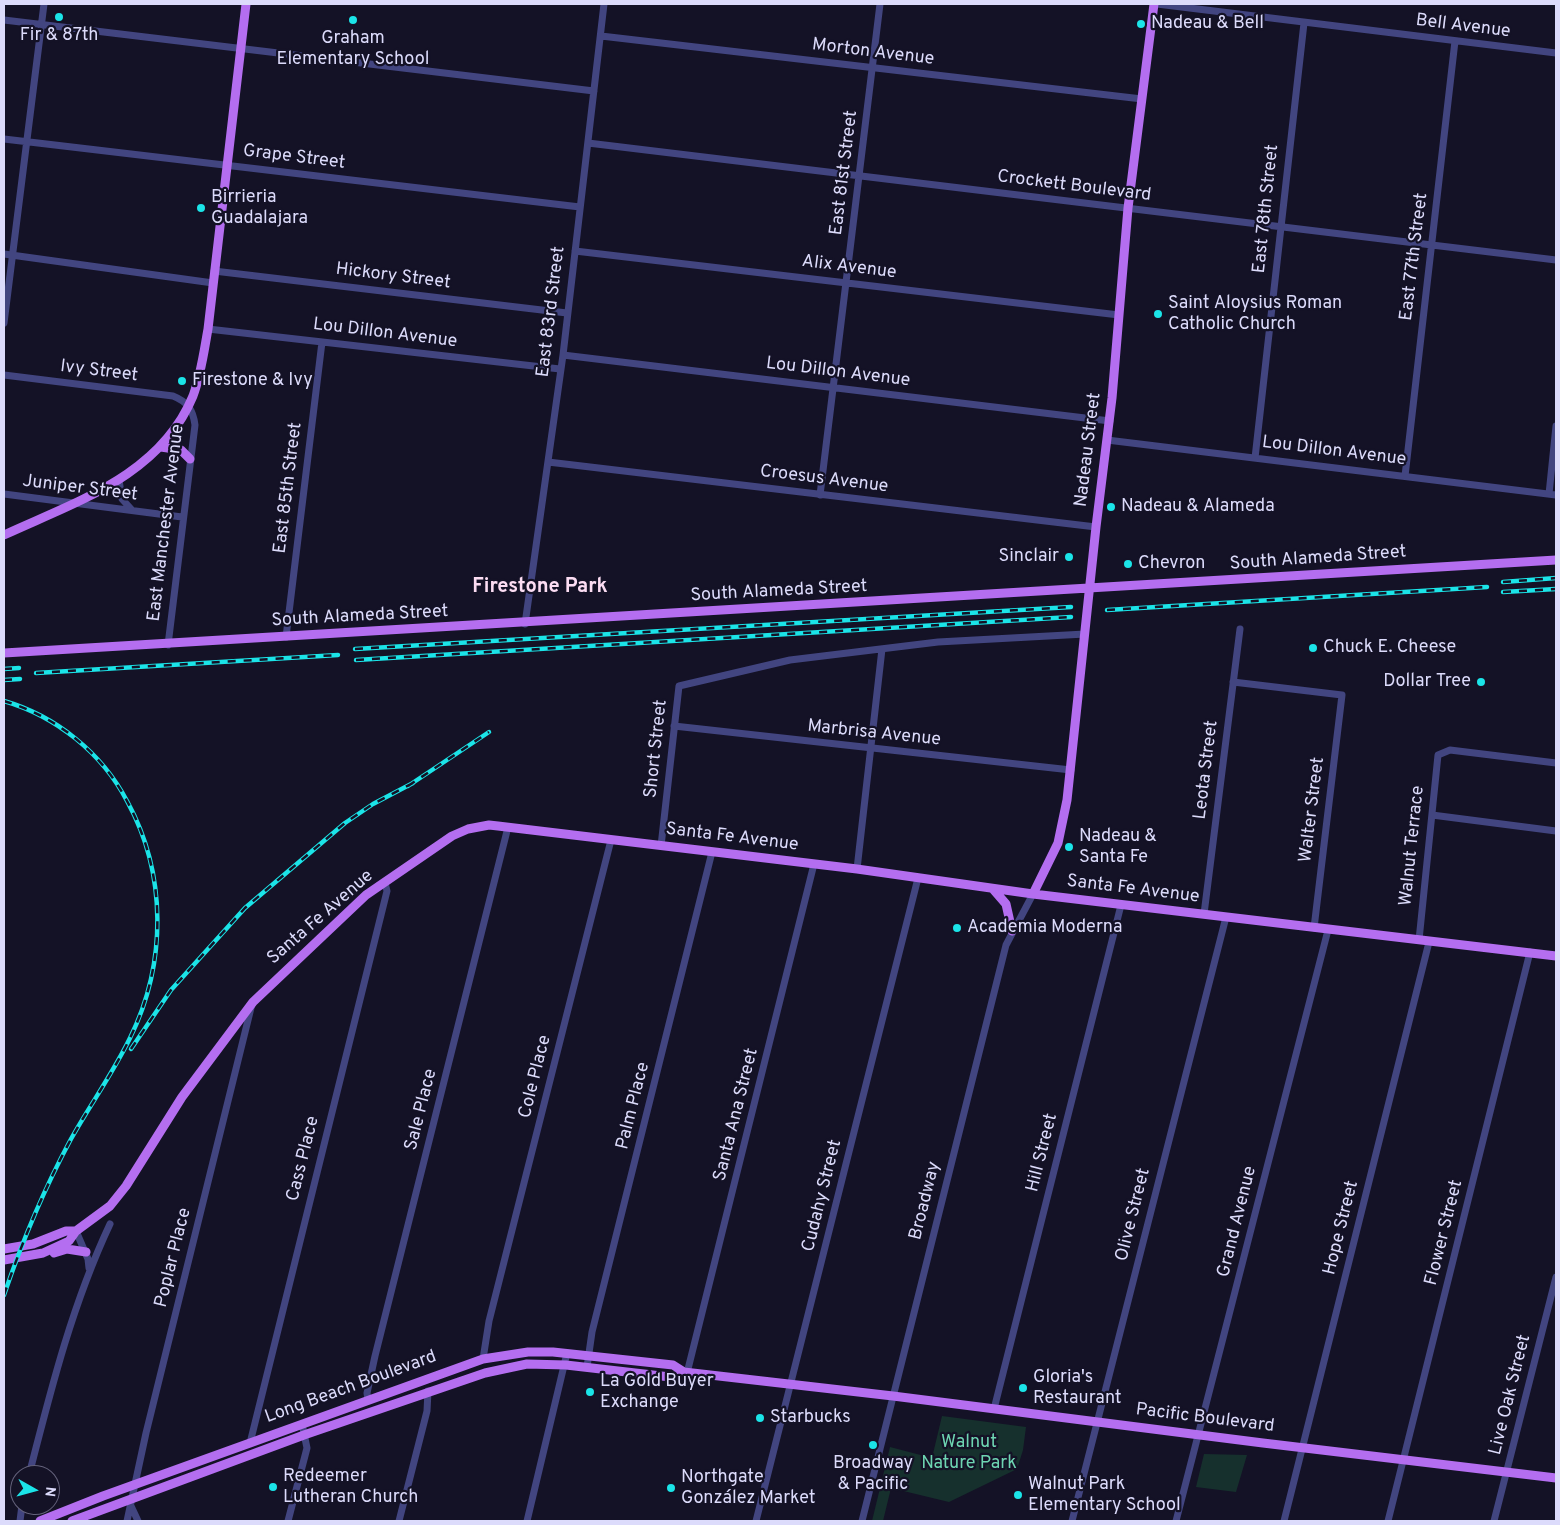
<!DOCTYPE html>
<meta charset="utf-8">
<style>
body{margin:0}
#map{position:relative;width:1560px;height:1525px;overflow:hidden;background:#141226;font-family:Overpass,sans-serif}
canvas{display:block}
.frame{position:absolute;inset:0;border:5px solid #dcdbfb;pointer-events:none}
.north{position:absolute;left:10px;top:1465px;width:50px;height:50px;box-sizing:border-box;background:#141226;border:1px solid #64627b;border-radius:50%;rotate:97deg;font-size:14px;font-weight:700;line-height:20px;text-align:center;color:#dcdbfb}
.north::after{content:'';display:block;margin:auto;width:18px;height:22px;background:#1be4e8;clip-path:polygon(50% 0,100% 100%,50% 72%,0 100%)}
</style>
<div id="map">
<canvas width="1560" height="1525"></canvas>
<div class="frame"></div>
<div class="north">N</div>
</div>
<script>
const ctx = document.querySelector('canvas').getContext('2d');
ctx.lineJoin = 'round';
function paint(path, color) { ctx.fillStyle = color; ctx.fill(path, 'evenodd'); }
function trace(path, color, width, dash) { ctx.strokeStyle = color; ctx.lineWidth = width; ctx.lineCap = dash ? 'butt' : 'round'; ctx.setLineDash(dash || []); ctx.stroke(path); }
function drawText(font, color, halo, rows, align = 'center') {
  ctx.font = font + ' Overpass,sans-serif'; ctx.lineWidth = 4.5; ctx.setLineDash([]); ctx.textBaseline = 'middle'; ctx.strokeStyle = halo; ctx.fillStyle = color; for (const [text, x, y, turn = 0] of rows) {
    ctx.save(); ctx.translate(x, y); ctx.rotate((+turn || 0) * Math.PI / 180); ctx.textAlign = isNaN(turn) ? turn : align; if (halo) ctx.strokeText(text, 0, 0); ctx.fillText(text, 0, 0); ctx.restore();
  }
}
paint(new Path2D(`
 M 942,1416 L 1026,1427 L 1023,1450 L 1017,1469 L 949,1502 L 891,1488 L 883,1521 L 872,1521 L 890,1447 L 932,1458 Z
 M 1204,1454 L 1247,1455 L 1236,1492 L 1196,1487 Z`), '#16302d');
trace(new Path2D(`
 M 1157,4 L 1556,53
 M 4,20 L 594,91
 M 601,36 L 1142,99
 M 4,139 L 580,207
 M 588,143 L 1556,260
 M 575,251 L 1119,315
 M 4,254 L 213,283
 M 214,271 L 567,313
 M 4,323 L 44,4
 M 208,329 L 560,369
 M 563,355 L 1110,421
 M 4,375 L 173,396 C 188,402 193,410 195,425 L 168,645
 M 1107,440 L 1556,495
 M 1255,458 L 1304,23
 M 548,462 L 1096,527
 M 1405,476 L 1455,41
 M 119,480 L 122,499 L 132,510
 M 4,494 L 182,517
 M 1549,494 L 1556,426
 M 820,495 L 880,4
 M 525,624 L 563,355 L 604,4
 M 286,637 L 322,342
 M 1233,682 L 1342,695 L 1314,928
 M 674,726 L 1071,770
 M 1432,815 L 1556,831
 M 661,846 L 679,686 L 790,660 L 938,642 L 1085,634
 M 857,869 L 882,649
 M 1204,914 L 1240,629
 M 1419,940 L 1438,755 L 1450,750 L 1556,763
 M 76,1231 L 88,1259 L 89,1268
 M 483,1359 L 489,1321 L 611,840
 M 587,1367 L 592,1332 L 712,852
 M 687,1373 L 814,864
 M 368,1400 L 367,1393 L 375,1356 L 508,827
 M 994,1409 L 1121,905
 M 250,1443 L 387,891 L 385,883
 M 29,1475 C 51,1389 72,1305 110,1224
 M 131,1506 L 138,1521
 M 20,1521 L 22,1505
 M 127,1521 L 146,1433 L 252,1004
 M 288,1521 L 307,1448 L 302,1424
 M 399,1521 L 427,1411 L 428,1391
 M 527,1521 L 567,1353
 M 756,1521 L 918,878
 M 862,1521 L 1006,945 L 1033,894
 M 1072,1521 L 1226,917
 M 1176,1521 L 1328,930
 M 1284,1521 L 1429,942
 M 1388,1521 L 1530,952
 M 1494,1521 L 1556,1277`), '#424580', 7);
trace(new Path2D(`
 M 161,447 L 181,450 L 190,459
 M 4,535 C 75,502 160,476 193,396 C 201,375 204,351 208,329 L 246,4
 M 4,653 L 1556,560
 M 993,889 L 1006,904 L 1012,931
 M 1033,894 L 1058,843 L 1067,800 L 1096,527 L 1112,398 L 1128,208 L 1154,4
 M 4,1249 L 33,1244 L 66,1231 L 76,1231
 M 54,1253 L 67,1249 L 86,1252
 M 4,1260 L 43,1253 L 69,1241 L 76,1231 L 110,1206 L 126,1186 L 182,1097 L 253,1002 L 366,895 L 452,836 L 468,829 L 489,825 L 498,826 L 857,869 L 1033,894 L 1556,956
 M 40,1521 L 103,1496 L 483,1359 L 528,1352 L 553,1352 L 673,1365 L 684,1372
 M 72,1521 L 304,1435 L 485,1373 L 527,1364 L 566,1365 L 670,1377 L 684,1372 L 893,1396 L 1263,1443 L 1556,1478`), '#b46ef0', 9);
const rail = new Path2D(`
 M 1503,582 L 1556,578
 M 1503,592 L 1556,589
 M 1107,610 L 1487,587
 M 355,649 L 1071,607
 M 356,660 L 1071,617
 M 4,669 L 19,668
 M 36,673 L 338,655
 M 4,680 L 20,679
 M 4,701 C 56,716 102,753 127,801 C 167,874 167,963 130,1038 C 113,1073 90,1105 71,1139 C 44,1189 22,1242 4,1295
 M 408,786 L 489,732
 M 131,1049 L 171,990 L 245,908 L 345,823 L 373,804 L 413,783`);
trace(rail, '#1be4e8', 4.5);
trace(rail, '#141226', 2.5, [8]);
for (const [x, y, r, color] of [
 [59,17,5,"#1be4e8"],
 [353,20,5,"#1be4e8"],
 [1141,24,5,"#1be4e8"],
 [201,208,5,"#1be4e8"],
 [1158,314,5,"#1be4e8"],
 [182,381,5,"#1be4e8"],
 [1111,507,5,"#1be4e8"],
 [1069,557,5,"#1be4e8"],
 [1128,564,5,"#1be4e8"],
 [1313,648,5,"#1be4e8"],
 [1481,682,5,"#1be4e8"],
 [1069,847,5,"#1be4e8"],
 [957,928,5,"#1be4e8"],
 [1023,1388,5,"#1be4e8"],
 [590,1392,5,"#1be4e8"],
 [760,1418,5,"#1be4e8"],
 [873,1445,5,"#1be4e8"],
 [273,1487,5,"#1be4e8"],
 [671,1488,5,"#1be4e8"],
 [1018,1495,5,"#1be4e8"]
]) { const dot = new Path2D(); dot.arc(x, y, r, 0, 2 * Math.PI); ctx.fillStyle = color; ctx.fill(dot); trace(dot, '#141226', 2); }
drawText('18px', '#dcdbfb', '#141226', [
 ["Nadeau & Bell",1151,24],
 ["Fir & 87th",59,36,"center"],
 ["Graham",353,39,"center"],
 ["Elementary School",353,60,"center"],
 ["Birrieria",211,198],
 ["Guadalajara",211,219],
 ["Saint Aloysius Roman",1168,304],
 ["Catholic Church",1168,325],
 ["Firestone & Ivy",192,381],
 ["Nadeau & Alameda",1121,507],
 ["Sinclair",1059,557,"right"],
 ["Chevron",1138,564],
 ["Chuck E. Cheese",1323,648],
 ["Dollar Tree",1471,682,"right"],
 ["Nadeau &",1079,837],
 ["Santa Fe",1079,858],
 ["Academia Moderna",967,928],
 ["Gloria's",1033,1378],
 ["Restaurant",1033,1399],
 ["La Gold Buyer",600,1382],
 ["Exchange",600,1403],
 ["Starbucks",770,1418],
 ["Broadway",873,1464,"center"],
 ["& Pacific",873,1485,"center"],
 ["Redeemer",283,1477],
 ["Lutheran Church",283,1498],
 ["Northgate",681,1478],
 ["González Market",681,1499],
 ["Walnut Park",1028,1485],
 ["Elementary School",1028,1506]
], 'left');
drawText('18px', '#dcdbfb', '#141226', [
 ["Bell Avenue",1463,27,7],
 ["Morton Avenue",873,53,7],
 ["Grape Street",294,158,7],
 ["East 81st Street",845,173,-83],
 ["Crockett Boulevard",1074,187,7],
 ["East 78th Street",1267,209,-84],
 ["East 77th Street",1415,257,-83],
 ["Alix Avenue",849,268,7],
 ["Hickory Street",393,277,7],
 ["East 83rd Street",552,312,-83],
 ["Lou Dillon Avenue",385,334,7],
 ["Ivy Street",99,372,7],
 ["Lou Dillon Avenue",838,373,7],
 ["Nadeau Street",1089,450,-83],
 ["Lou Dillon Avenue",1334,452,7],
 ["Croesus Avenue",824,480,7],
 ["East 85th Street",289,488,-83],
 ["Juniper Street",80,489,7],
 ["East Manchester Avenue",167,523,-83],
 ["South Alameda Street",1318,559,-4],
 ["South Alameda Street",779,592,-3],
 ["South Alameda Street",360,617,-3],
 ["Marbrisa Avenue",874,734,6],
 ["Short Street",657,749,-84],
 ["Leota Street",1207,770,-83],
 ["Walter Street",1313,810,-83],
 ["Santa Fe Avenue",732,838,7],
 ["Walnut Terrace",1413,846,-84],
 ["Santa Fe Avenue",1133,890,7],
 ["Santa Fe Avenue",321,918,-41],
 ["Cole Place",536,1077,-76],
 ["Palm Place",634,1106,-76],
 ["Sale Place",422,1110,-76],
 ["Santa Ana Street",737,1115,-76],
 ["Hill Street",1043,1153,-76],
 ["Cass Place",304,1159,-76],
 ["Cudahy Street",823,1196,-76],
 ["Broadway",926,1201,-76],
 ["Olive Street",1134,1215,-76],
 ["Grand Avenue",1238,1222,-76],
 ["Hope Street",1342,1228,-76],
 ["Flower Street",1445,1233,-76],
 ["Poplar Place",174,1258,-76],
 ["Long Beach Boulevard",351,1388,-20],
 ["Live Oak Street",1511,1395,-76],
 ["Pacific Boulevard",1205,1419,7]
]);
drawText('18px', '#6ed5b2', '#141226', [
 ["Walnut",969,1443],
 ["Nature Park",969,1464]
]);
drawText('bold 20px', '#fcddf3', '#141226', [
 ["Firestone Park",540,588]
]);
</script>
